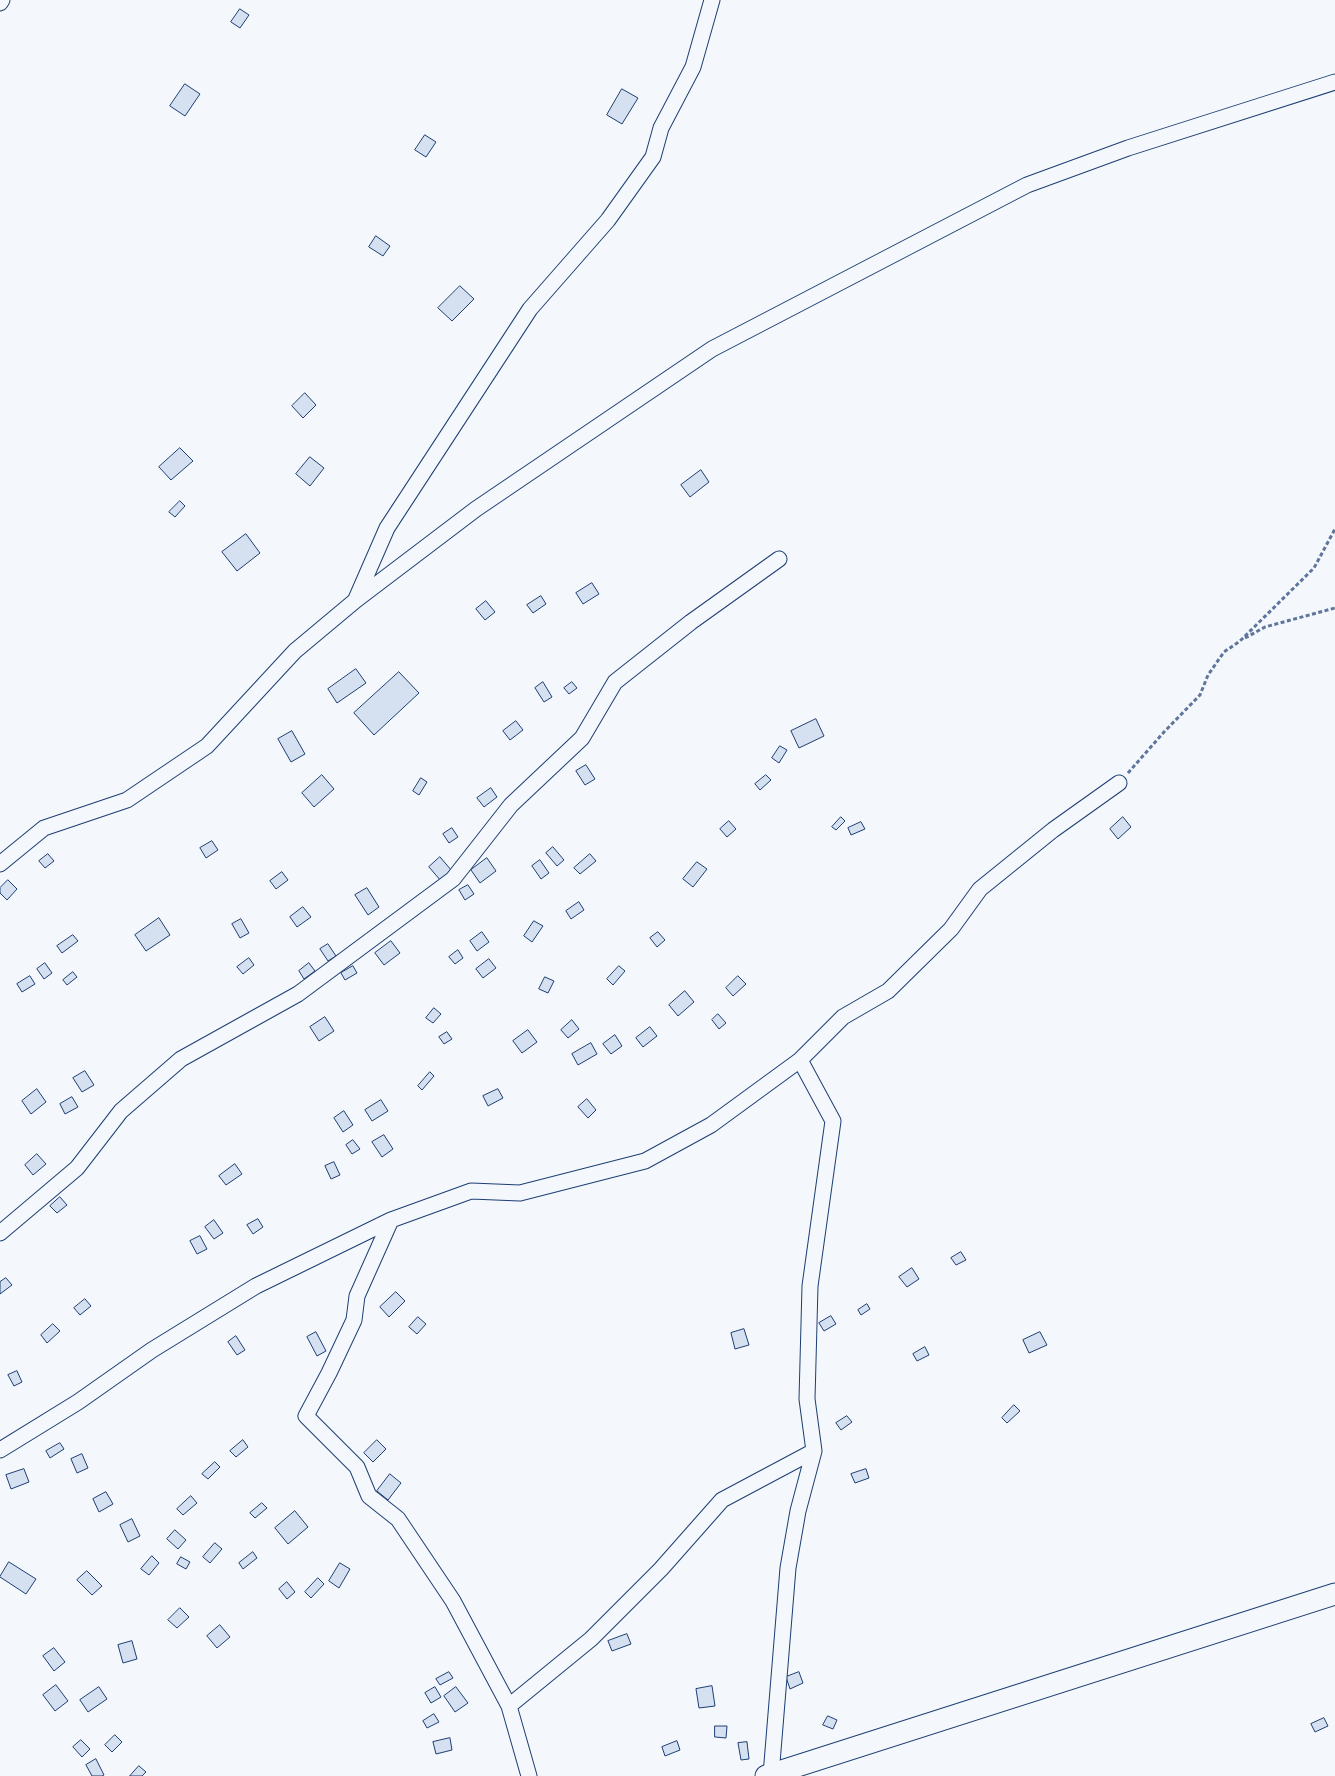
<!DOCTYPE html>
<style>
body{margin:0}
canvas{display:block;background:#f4f7fb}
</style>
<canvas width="1335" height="1776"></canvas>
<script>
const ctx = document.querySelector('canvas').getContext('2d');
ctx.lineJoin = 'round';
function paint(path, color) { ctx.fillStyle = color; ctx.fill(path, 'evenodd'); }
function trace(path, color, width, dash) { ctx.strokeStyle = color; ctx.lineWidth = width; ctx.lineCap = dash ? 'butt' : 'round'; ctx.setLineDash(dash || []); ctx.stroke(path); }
const building = new Path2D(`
 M 240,9 L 249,15 L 240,28 L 231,22 Z
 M 185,84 L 200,94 L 185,116 L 170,106 Z
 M 622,89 L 638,98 L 622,124 L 607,115 Z
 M 425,135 L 436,142 L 426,157 L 415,150 Z
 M 376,236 L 390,246 L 383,256 L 369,247 Z
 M 460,286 L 474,299 L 452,321 L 438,308 Z
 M 305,393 L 316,405 L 303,418 L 292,406 Z
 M 180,448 L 193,461 L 171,480 L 159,467 Z
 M 310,457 L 324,468 L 310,486 L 296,474 Z
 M 701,470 L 709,482 L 690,497 L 681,485 Z
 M 180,501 L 185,506 L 175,517 L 169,512 Z
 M 246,534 L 260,553 L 237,571 L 222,552 Z
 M 592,583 L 599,594 L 583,604 L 576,593 Z
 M 541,596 L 546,604 L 533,613 L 527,605 Z
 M 486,601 L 495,612 L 485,620 L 476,609 Z
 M 356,669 L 366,683 L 337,703 L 328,689 Z
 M 399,672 L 419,693 L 374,735 L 354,713 Z
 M 543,682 L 552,697 L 544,702 L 535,688 Z
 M 572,682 L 577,688 L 569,694 L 564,688 Z
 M 816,719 L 824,736 L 799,748 L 791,731 Z
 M 516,721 L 523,730 L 510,740 L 503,731 Z
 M 292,731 L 305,754 L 291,762 L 278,739 Z
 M 780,746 L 787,750 L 779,763 L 772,758 Z
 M 586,765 L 595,779 L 585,785 L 576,771 Z
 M 322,775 L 334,789 L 314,807 L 302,793 Z
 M 766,775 L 771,780 L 760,790 L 755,784 Z
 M 421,778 L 427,782 L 419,795 L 413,791 Z
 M 491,788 L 497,797 L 484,807 L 477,798 Z
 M 841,817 L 845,821 L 836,830 L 832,827 Z
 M 1123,817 L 1131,827 L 1118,839 L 1110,829 Z
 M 729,821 L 736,829 L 727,837 L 720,829 Z
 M 861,822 L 865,829 L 851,835 L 848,828 Z
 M 452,828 L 458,837 L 449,843 L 443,834 Z
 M 212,841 L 218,850 L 206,858 L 200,848 Z
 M 553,847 L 564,860 L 557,866 L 546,853 Z
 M 48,854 L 54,861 L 45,868 L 39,861 Z
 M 590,854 L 596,861 L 580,874 L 574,868 Z
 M 440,857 L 452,871 L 441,881 L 429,867 Z
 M 487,858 L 496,871 L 480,883 L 471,870 Z
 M 540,860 L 549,873 L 541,879 L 532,866 Z
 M 697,862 L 707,869 L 693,887 L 683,879 Z
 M 282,872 L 288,880 L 276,889 L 270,881 Z
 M 8,880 L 17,889 L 7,900 L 0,893 L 0,888 Z
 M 468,885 L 474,894 L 465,900 L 459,890 Z
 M 367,888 L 379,907 L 368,915 L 355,895 Z
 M 579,902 L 584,910 L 571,919 L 566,911 Z
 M 303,907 L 311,917 L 297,927 L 290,917 Z
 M 159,918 L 170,935 L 146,951 L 135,935 Z
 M 241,919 L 249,933 L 240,938 L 232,924 Z
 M 534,921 L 543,926 L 532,942 L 524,936 Z
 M 482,932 L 489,942 L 477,951 L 470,941 Z
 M 658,932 L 665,940 L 657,947 L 650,938 Z
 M 73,935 L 78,941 L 62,953 L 57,946 Z
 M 391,941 L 400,953 L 384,965 L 375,953 Z
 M 328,944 L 336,956 L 328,961 L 320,949 Z
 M 458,950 L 463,958 L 455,964 L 449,957 Z
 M 249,958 L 254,965 L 243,974 L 237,967 Z
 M 489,959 L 496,968 L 483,978 L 476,969 Z
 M 45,963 L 52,973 L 44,979 L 37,969 Z
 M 309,963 L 315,971 L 304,979 L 299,971 Z
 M 353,966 L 357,973 L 345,980 L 341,973 Z
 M 619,966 L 625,971 L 613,985 L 607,979 Z
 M 73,972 L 77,977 L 67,985 L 63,980 Z
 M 30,976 L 35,984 L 22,992 L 17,984 Z
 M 738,976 L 746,984 L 733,996 L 726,988 Z
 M 545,977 L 554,981 L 548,993 L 539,989 Z
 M 685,991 L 694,1002 L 678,1016 L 669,1005 Z
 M 434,1008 L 441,1014 L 433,1023 L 426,1018 Z
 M 718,1014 L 726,1023 L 719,1029 L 712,1020 Z
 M 325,1017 L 334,1031 L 319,1041 L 310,1027 Z
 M 572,1020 L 579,1029 L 568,1038 L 561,1030 Z
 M 650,1027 L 657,1036 L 643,1047 L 636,1038 Z
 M 528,1030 L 537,1042 L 522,1053 L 513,1041 Z
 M 447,1032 L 452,1039 L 444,1044 L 439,1037 Z
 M 615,1035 L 622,1046 L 611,1054 L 603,1044 Z
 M 591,1043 L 597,1054 L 578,1065 L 572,1054 Z
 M 85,1071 L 94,1085 L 82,1092 L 73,1078 Z
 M 430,1072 L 434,1076 L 422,1090 L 418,1086 Z
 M 37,1089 L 46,1102 L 31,1114 L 22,1101 Z
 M 498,1089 L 503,1098 L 488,1106 L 483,1096 Z
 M 72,1097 L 78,1107 L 65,1114 L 60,1104 Z
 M 587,1099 L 596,1110 L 588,1118 L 578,1107 Z
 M 381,1100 L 388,1111 L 372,1121 L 365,1110 Z
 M 344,1111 L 353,1125 L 343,1132 L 334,1118 Z
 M 384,1135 L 393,1149 L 382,1157 L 372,1142 Z
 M 353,1140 L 360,1149 L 352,1154 L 346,1145 Z
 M 37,1154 L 46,1164 L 33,1175 L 25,1165 Z
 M 334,1162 L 340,1175 L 331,1179 L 325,1166 Z
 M 235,1164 L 242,1174 L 226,1185 L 219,1176 Z
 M 60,1197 L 67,1205 L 57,1213 L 50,1206 Z
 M 258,1219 L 263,1227 L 253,1234 L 247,1225 Z
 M 214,1220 L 223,1233 L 214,1239 L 205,1227 Z
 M 200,1236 L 207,1249 L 197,1254 L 190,1241 Z
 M 961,1252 L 966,1260 L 956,1265 L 951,1258 Z
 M 912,1268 L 919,1279 L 907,1287 L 899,1277 Z
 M 6,1278 L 12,1285 L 0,1294 L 0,1282 Z
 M 396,1292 L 405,1301 L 389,1317 L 380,1307 Z
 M 85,1299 L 91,1306 L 80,1315 L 74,1308 Z
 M 867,1304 L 870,1309 L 861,1315 L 858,1310 Z
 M 831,1316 L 836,1324 L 824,1331 L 819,1323 Z
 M 418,1317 L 426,1324 L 417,1334 L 409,1327 Z
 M 53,1324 L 60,1331 L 47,1343 L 41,1335 Z
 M 744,1329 L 749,1345 L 735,1349 L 731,1333 Z
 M 316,1332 L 326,1351 L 317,1356 L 307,1337 Z
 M 1040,1332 L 1047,1345 L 1029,1353 L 1023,1340 Z
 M 236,1336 L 245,1350 L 237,1355 L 228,1342 Z
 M 925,1347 L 929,1355 L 917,1361 L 913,1354 Z
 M 17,1371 L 22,1382 L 14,1386 L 8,1375 Z
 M 1014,1405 L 1020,1411 L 1007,1423 L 1002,1418 Z
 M 847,1416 L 852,1422 L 841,1430 L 836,1423 Z
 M 243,1440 L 248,1447 L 236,1457 L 230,1451 Z
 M 377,1440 L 386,1449 L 373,1462 L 364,1453 Z
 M 60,1443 L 64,1449 L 50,1458 L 46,1451 Z
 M 82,1454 L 88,1468 L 77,1473 L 71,1459 Z
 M 215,1462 L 220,1467 L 208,1479 L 202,1474 Z
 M 24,1469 L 29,1482 L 11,1489 L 6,1475 Z
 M 866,1469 L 869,1478 L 855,1483 L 851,1474 Z
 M 390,1474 L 401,1483 L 388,1500 L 377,1491 Z
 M 106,1492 L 113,1504 L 99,1512 L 93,1499 Z
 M 191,1496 L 197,1503 L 183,1515 L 177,1509 Z
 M 262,1503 L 267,1508 L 255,1518 L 250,1513 Z
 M 295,1511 L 308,1527 L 288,1544 L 275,1528 Z
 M 132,1519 L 140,1536 L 128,1542 L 120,1525 Z
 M 175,1530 L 186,1540 L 178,1549 L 167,1539 Z
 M 215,1543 L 222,1549 L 210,1563 L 203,1557 Z
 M 253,1552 L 257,1558 L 243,1569 L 239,1563 Z
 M 152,1556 L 159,1563 L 149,1575 L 141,1569 Z
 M 181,1557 L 190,1562 L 186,1569 L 177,1564 Z
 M 9,1562 L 36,1579 L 26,1594 L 0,1577 Z
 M 340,1563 L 350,1569 L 339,1588 L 329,1581 Z
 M 87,1571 L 102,1586 L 92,1595 L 77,1580 Z
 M 318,1578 L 324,1584 L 311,1598 L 305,1592 Z
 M 287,1582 L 295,1592 L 287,1599 L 279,1589 Z
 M 180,1608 L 189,1617 L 177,1628 L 168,1620 Z
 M 220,1625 L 230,1637 L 217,1648 L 207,1636 Z
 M 627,1634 L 631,1644 L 612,1651 L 608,1641 Z
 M 132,1641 L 137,1659 L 123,1663 L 118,1645 Z
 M 54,1648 L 65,1662 L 54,1671 L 43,1656 Z
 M 449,1672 L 453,1678 L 440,1685 L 436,1679 Z
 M 799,1672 L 803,1683 L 790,1689 L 786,1677 Z
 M 56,1685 L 68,1701 L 55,1711 L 43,1695 Z
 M 712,1686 L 715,1706 L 699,1708 L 696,1689 Z
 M 99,1687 L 107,1699 L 88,1712 L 80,1700 Z
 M 435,1687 L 441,1697 L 431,1703 L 425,1693 Z
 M 456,1687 L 468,1703 L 455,1712 L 444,1696 Z
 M 434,1714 L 439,1722 L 427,1728 L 423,1721 Z
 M 828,1716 L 837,1720 L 833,1729 L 823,1725 Z
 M 1324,1718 L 1328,1726 L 1315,1732 L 1311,1724 Z
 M 715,1726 L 727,1726 L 726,1738 L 715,1737 Z
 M 115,1735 L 122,1742 L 112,1752 L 105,1745 Z
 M 450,1738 L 452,1750 L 436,1754 L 433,1742 Z
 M 81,1740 L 90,1749 L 82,1757 L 73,1747 Z
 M 677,1741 L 680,1750 L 665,1756 L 662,1747 Z
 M 747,1742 L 749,1759 L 741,1760 L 738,1743 Z
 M 96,1759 L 104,1775 L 102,1776 L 92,1776 L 86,1765 Z
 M 139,1766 L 146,1772 L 142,1776 L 130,1776 Z`);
paint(building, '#d5e0f0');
trace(building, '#1d3f73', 1);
const street = new Path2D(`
 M 0,3 L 2,0
 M 356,599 L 387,528 L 530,309 L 608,220 L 653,157 L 661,128 L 693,67 L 712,0
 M 0,864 L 44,828 L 127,800 L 207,746 L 295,651 L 356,600 L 476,509 L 712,349 L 1027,185 L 1128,148 L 1335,82
 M 391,1220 L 357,1296 L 354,1320 L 329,1373 L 306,1416 L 357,1467 L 369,1496 L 398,1519 L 453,1601 L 509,1706 L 529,1776
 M 0,1233 L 77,1168 L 121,1111 L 181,1059 L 298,994 L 453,879 L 511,805 L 582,738 L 615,682 L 691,622 L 779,559
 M 0,1450 L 78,1402 L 152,1350 L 256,1286 L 391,1220 L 471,1191 L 520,1193 L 645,1161 L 711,1125 L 800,1060 L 843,1017 L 888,991 L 951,929 L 980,889 L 1053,830 L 1119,783
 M 509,1706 L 591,1639 L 661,1569 L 722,1500 L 814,1451
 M 771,1775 L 788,1568 L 798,1511 L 814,1451 L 807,1399 L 810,1286 L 833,1121 L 800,1060`);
const secondary = new Path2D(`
 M 766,1776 L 1335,1594`);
trace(street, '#1d3f73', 17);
trace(secondary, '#1d3f73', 23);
trace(new Path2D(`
 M 1245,638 L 1265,627 L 1335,608
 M 1128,773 L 1164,732 L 1200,695 L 1208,675 L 1224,652 L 1240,641 L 1314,568 L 1335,529`), '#5e769c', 3, [4, 2.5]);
trace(street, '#f4f7fb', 15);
trace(secondary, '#f4f7fb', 21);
</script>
